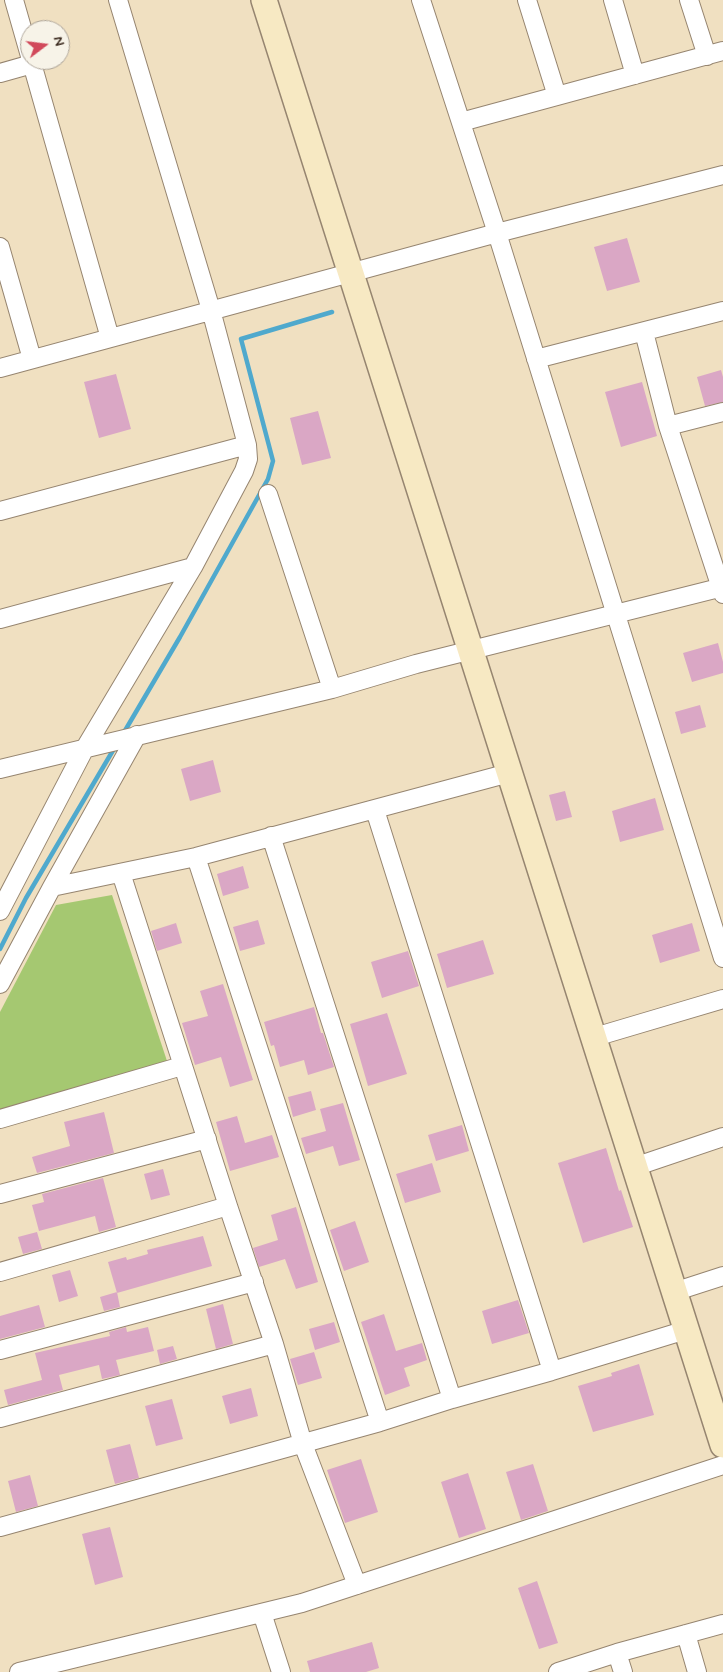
<!DOCTYPE html>
<style>
body{margin:0}
#map{position:relative;width:723px;height:1672px;overflow:hidden;background:#f0e0c1;font-family:Mynerve,sans-serif}
canvas{display:block}
.north{position:absolute;left:20px;top:20px;width:50px;height:50px;box-sizing:border-box;background:#f7f3e8;border:1px solid #aca397;border-radius:50%;rotate:75deg;font-size:14px;font-weight:700;line-height:20px;text-align:center;color:#3b2a1e}
.north::after{content:'';display:block;margin:auto;width:18px;height:22px;background:#d1495b;clip-path:polygon(50% 0,100% 100%,50% 72%,0 100%)}
</style>
<div id="map">
<canvas width="723" height="1672"></canvas>
<div class="north">N</div>
</div>
<script>
const ctx = document.querySelector('canvas').getContext('2d');
ctx.lineJoin = 'round';
function paint(path, color) { ctx.fillStyle = color; ctx.fill(path, 'evenodd'); }
function trace(path, color, width, dash) { ctx.strokeStyle = color; ctx.lineWidth = width; ctx.lineCap = dash ? 'butt' : 'round'; ctx.setLineDash(dash || []); ctx.stroke(path); }
paint(new Path2D(`
 M 112,895 L 168,1064 L 0,1114 L 0,1012 L 56,905 Z`), '#a5c871');
trace(new Path2D(`
 M 123,734 L 180,637 L 268,479 L 273,461 L 241,339 L 332,312
 M 0,949 L 26,898 L 115,747`), '#4fa9cd', 4.5);
paint(new Path2D(`
 M 627,238 L 640,282 L 607,291 L 594,247 Z
 M 721,370 L 723,377 L 723,402 L 705,406 L 697,377 Z
 M 116,374 L 131,429 L 99,438 L 84,382 Z
 M 642,382 L 657,436 L 621,447 L 605,392 Z
 M 318,411 L 331,458 L 302,465 L 290,418 Z
 M 718,643 L 723,662 L 723,673 L 692,682 L 683,653 Z
 M 700,705 L 706,727 L 681,734 L 675,712 Z
 M 213,760 L 221,792 L 190,801 L 181,769 Z
 M 565,791 L 572,817 L 556,821 L 549,795 Z
 M 655,798 L 664,830 L 620,842 L 612,811 Z
 M 243,866 L 249,888 L 223,896 L 217,874 Z
 M 258,920 L 265,944 L 240,951 L 233,927 Z
 M 176,923 L 182,943 L 157,951 L 151,931 Z
 M 692,923 L 700,951 L 660,963 L 652,935 Z
 M 483,940 L 494,974 L 447,988 L 437,954 Z
 M 408,951 L 419,986 L 382,998 L 371,962 Z
 M 223,984 L 253,1080 L 230,1087 L 221,1057 L 195,1065 L 182,1023 L 208,1016 L 200,991 Z
 M 314,1007 L 321,1033 L 323,1033 L 334,1067 L 308,1075 L 304,1060 L 280,1067 L 274,1045 L 271,1046 L 264,1022 Z
 M 387,1013 L 407,1074 L 368,1086 L 350,1024 Z
 M 311,1091 L 316,1110 L 293,1117 L 288,1097 Z
 M 343,1103 L 360,1160 L 339,1166 L 333,1146 L 306,1154 L 301,1138 L 326,1131 L 320,1109 Z
 M 104,1112 L 114,1153 L 37,1173 L 32,1157 L 70,1146 L 64,1122 Z
 M 237,1116 L 245,1143 L 272,1135 L 279,1157 L 230,1171 L 216,1122 Z
 M 462,1125 L 469,1151 L 436,1161 L 428,1135 Z
 M 606,1148 L 619,1191 L 621,1190 L 633,1227 L 583,1243 L 558,1163 Z
 M 432,1163 L 441,1192 L 405,1203 L 396,1174 Z
 M 163,1169 L 170,1195 L 151,1200 L 144,1174 Z
 M 103,1178 L 116,1227 L 99,1232 L 95,1216 L 39,1231 L 32,1205 L 44,1202 L 42,1194 Z
 M 296,1207 L 318,1282 L 296,1289 L 285,1259 L 259,1267 L 253,1248 L 278,1240 L 271,1215 Z
 M 355,1221 L 369,1262 L 344,1271 L 330,1230 Z
 M 37,1232 L 42,1249 L 23,1254 L 18,1237 Z
 M 203,1236 L 212,1266 L 117,1293 L 108,1262 L 126,1257 L 127,1260 L 148,1254 L 147,1250 Z
 M 70,1270 L 78,1296 L 59,1302 L 52,1275 Z
 M 117,1292 L 120,1307 L 104,1311 L 100,1297 Z
 M 518,1300 L 529,1333 L 492,1344 L 482,1311 Z
 M 223,1304 L 233,1344 L 216,1349 L 206,1309 Z
 M 39,1305 L 45,1327 L 0,1339 L 0,1316 Z
 M 384,1314 L 396,1351 L 422,1343 L 427,1360 L 404,1368 L 410,1386 L 385,1395 L 361,1322 Z
 M 334,1322 L 340,1342 L 315,1350 L 309,1329 Z
 M 126,1327 L 127,1332 L 148,1327 L 154,1351 L 116,1360 L 120,1375 L 102,1379 L 99,1365 L 59,1375 L 63,1390 L 8,1405 L 4,1390 L 42,1380 L 35,1353 L 110,1336 L 109,1332 Z
 M 173,1346 L 177,1359 L 160,1364 L 157,1350 Z
 M 314,1352 L 322,1378 L 298,1385 L 290,1359 Z
 M 639,1364 L 654,1415 L 593,1432 L 578,1386 L 612,1376 L 611,1373 Z
 M 251,1388 L 258,1416 L 230,1424 L 222,1396 Z
 M 172,1399 L 183,1439 L 156,1446 L 145,1406 Z
 M 130,1444 L 139,1478 L 115,1484 L 106,1450 Z
 M 361,1459 L 378,1512 L 345,1523 L 327,1470 Z
 M 533,1464 L 548,1511 L 521,1520 L 506,1472 Z
 M 468,1473 L 486,1529 L 459,1538 L 441,1482 Z
 M 30,1475 L 38,1506 L 16,1512 L 8,1481 Z
 M 110,1527 L 123,1577 L 95,1585 L 82,1534 Z
 M 537,1581 L 558,1643 L 539,1649 L 518,1588 Z
 M 372,1642 L 379,1668 L 366,1672 L 310,1672 L 307,1661 Z`), '#daa7c5');
const street = new Path2D(`
 M 14,0 L 30,56
 M 421,0 L 497,233 L 723,958
 M 527,0 L 557,96
 M 613,0 L 635,75
 M 689,0 L 707,56
 M 31,60 L 110,338
 M 0,73 L 32,64
 M 461,122 L 723,51
 M 0,247 L 32,359
 M 644,332 L 668,426 L 723,594
 M 536,359 L 723,311
 M 0,368 L 497,233 L 723,175
 M 668,426 L 723,412
 M 268,494 L 332,689
 M 0,511 L 247,445
 M 0,619 L 193,567
 M 0,769 L 332,689 L 416,664 L 723,587
 M 375,810 L 552,1371
 M 271,836 L 452,1399
 M 196,857 L 380,1422
 M 121,873 L 228,1206 L 274,1344 L 303,1444 L 357,1585
 M 52,887 L 196,857 L 509,773
 M 0,911 L 85,748 L 193,567 L 244,471 L 248,459 L 247,445 L 211,310 L 118,0
 M 0,984 L 52,887 L 137,735
 M 605,1034 L 723,999
 M 0,1119 L 182,1066
 M 646,1163 L 723,1137
 M 0,1194 L 207,1139
 M 0,1272 L 228,1206
 M 686,1288 L 723,1276
 M 0,1350 L 254,1282
 M 0,1418 L 274,1344
 M 0,1527 L 380,1422 L 452,1399 L 552,1371 L 686,1330
 M 262,1613 L 281,1672
 M 686,1634 L 697,1672
 M 617,1653 L 623,1672
 M 19,1672 L 302,1603 L 723,1465
 M 558,1672 L 617,1653 L 723,1624`);
const secondary = new Path2D(`
 M 264,0 L 723,1445`);
trace(street, '#968570', 20);
trace(secondary, '#968570', 28);
trace(street, '#fff', 18);
trace(secondary, '#f7e9c3', 25);
</script>
